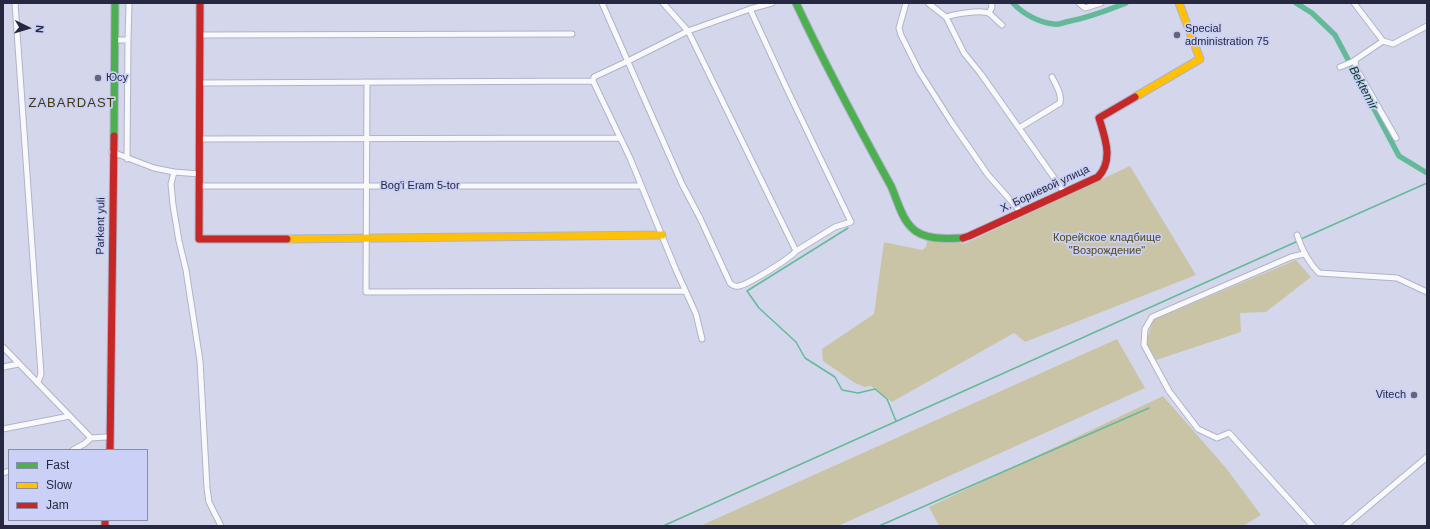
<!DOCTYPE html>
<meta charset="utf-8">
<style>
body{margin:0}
#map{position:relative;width:1430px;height:529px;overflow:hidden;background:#d4d7ec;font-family:Arial,sans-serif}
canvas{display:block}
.frame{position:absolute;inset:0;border:4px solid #252840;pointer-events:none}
.legend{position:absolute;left:8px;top:449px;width:140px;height:72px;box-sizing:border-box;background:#cad0f6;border:1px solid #888dad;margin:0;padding:5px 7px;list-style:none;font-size:12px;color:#252840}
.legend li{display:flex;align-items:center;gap:8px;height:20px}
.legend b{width:20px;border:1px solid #888dad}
.north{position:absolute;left:8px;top:8px;width:40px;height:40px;-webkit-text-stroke:3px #cad0f6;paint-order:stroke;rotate:95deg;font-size:11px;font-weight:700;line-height:16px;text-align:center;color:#252840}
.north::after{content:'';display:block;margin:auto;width:14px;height:18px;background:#252840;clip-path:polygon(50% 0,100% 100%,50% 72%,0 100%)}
</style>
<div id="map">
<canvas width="1430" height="529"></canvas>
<div class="frame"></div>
<ul class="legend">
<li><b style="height:5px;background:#4caf50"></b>Fast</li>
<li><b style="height:5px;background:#ffc107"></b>Slow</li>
<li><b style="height:5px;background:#c62828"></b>Jam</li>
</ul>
<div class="north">N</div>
</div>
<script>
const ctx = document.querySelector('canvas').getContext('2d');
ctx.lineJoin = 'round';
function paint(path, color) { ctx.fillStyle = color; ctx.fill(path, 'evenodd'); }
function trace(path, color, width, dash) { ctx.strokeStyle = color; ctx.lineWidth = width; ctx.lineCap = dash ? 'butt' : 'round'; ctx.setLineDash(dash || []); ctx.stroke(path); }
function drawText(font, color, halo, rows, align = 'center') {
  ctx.font = font + ' Arial,sans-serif'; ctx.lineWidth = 3.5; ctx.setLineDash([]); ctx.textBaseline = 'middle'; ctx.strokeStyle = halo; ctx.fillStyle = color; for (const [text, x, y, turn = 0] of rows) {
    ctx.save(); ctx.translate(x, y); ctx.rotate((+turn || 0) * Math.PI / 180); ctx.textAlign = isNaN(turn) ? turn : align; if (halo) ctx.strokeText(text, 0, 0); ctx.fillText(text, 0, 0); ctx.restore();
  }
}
paint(new Path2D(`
 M 1130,166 L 1196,275 L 1025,342 L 1014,333 L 892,402 L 871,386 L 865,387 L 855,383 L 823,361 L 822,349 L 874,314 L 884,242 L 922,250 L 926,247 L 928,236 L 964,244 Z
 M 1296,260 L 1311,277 L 1266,312 L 1240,313 L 1241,332 L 1153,361 L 1146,341 L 1153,320 Z
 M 1117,339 L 1145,388 L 838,526 L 700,526 Z
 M 1163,396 L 1226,468 L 1261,515 L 1243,526 L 939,526 L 929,507 Z`), '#cac4a6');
trace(new Path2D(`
 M 848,228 L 747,291 L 759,308 L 796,342 L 805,358 L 835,377 L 842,390 L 858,393 L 875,389 L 887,399 L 896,421
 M 1301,239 L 1427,183
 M 663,526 L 1298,241
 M 879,526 L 1149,408`), '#64ba98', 1.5);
trace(new Path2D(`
 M 1013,3 C 1022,13 1039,23 1054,24 C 1057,25 1062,23 1066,22 C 1087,18 1106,11 1126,3
 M 1296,3 L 1312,13 L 1335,35 L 1399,156 L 1427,173`), '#64ba98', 5.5);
const street = new Path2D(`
 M 15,3 L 41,374 L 38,382
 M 602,3 L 682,184 L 700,218 L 730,283 C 733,286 735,287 739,286 C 749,284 789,259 796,251 L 835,227 L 851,222 L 786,87 L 750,9
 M 663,3 L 688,31 L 796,251
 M 906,3 L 899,28 L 901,35 L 919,71 L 952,123 L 988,175 L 1021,212
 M 928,3 L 946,17 L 964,53 L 981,74 L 1064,192
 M 1079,3 L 1085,8 L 1101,3
 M 1354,3 L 1383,41
 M 989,13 L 992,7 L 991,3
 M 946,17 C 955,14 983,9 990,14 C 994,17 998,22 1002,25
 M 200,35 L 572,34
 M 114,40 L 128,40 L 129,3
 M 1355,60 L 1356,68 L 1396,138
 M 1340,67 L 1352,62 L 1383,41 L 1393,44 L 1427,26
 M 367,82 L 366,292 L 685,291
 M 200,83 L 593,81
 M 1019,128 L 1060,103 C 1062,94 1056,85 1052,77
 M 200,139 L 620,138
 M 112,152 L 154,168 L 174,172 L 200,174
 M 127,159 L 128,40
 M 174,172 L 171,184 L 173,205 L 179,241 L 186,270 L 200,361 L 207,488 L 209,502 L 221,526
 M 200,186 L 641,186
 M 1297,235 C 1302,250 1308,262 1319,273 L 1397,278 L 1427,292
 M 1304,254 L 1291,257 L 1152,317 L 1145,329 L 1144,345 L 1169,391 L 1198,429 L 1217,438 L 1229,433 L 1313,526
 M 702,339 L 696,314 L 676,270 L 630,158 L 593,81 L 594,77 L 628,61 L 688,31 L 750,9 L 772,3
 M 3,347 L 91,438 L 106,437
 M 3,367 L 19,364
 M 3,429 L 70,416
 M 73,450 L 84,444 L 91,438
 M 3,473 L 9,471
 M 1345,526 L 1427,457`);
const fast = new Path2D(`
 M 796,3 C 825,65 858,126 891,186 C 897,199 901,217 911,227 C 922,240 947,239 963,238
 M 114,136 L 115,3`);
const slow = new Path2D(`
 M 1135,97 L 1200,59 L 1179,3
 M 287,239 L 662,235`);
const jam = new Path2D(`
 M 200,3 L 199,239 L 287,239
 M 963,238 L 969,236 L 1098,177 C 1114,160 1105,138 1099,118 L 1135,97
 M 110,450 L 114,136
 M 105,520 L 105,526`);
trace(street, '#b0b3c8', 7);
trace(fast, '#b0b3c8', 9);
trace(slow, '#b0b3c8', 9);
trace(jam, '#b0b3c8', 9);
trace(street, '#f9f9fc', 5);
trace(fast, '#4caf50', 7);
trace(slow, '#ffc107', 7);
trace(jam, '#c62828', 7);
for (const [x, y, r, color] of [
 [1177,35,4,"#62657c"],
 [98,78,4,"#62657c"],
 [1414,395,4,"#62657c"]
]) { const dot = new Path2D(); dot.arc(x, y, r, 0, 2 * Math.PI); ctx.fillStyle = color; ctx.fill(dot); trace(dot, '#cad0f6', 1.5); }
drawText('11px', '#252840', '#cad0f6', [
 ["Special",1185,29],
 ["administration 75",1185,42],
 ["Юсу",106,78],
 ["Vitech",1406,395,"right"]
], 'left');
drawText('11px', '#252840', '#cad0f6', [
 ["Bog'i Eram 5-tor",420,186],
 ["Х. Бориевой улица",1045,189,-25],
 ["Parkent yuli",101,226,-89]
]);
drawText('11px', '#514819', '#cad0f6', [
 ["Корейское кладбище",1107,238],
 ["\"Возрождение\"",1107,251]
]);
drawText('italic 12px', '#01351e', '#cad0f6', [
 ["Bektemir",1363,88,62]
]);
ctx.letterSpacing = '1px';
drawText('13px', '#3f370d', '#cad0f6', [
 ["ZABARDAST",72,103]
]);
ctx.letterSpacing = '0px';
</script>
